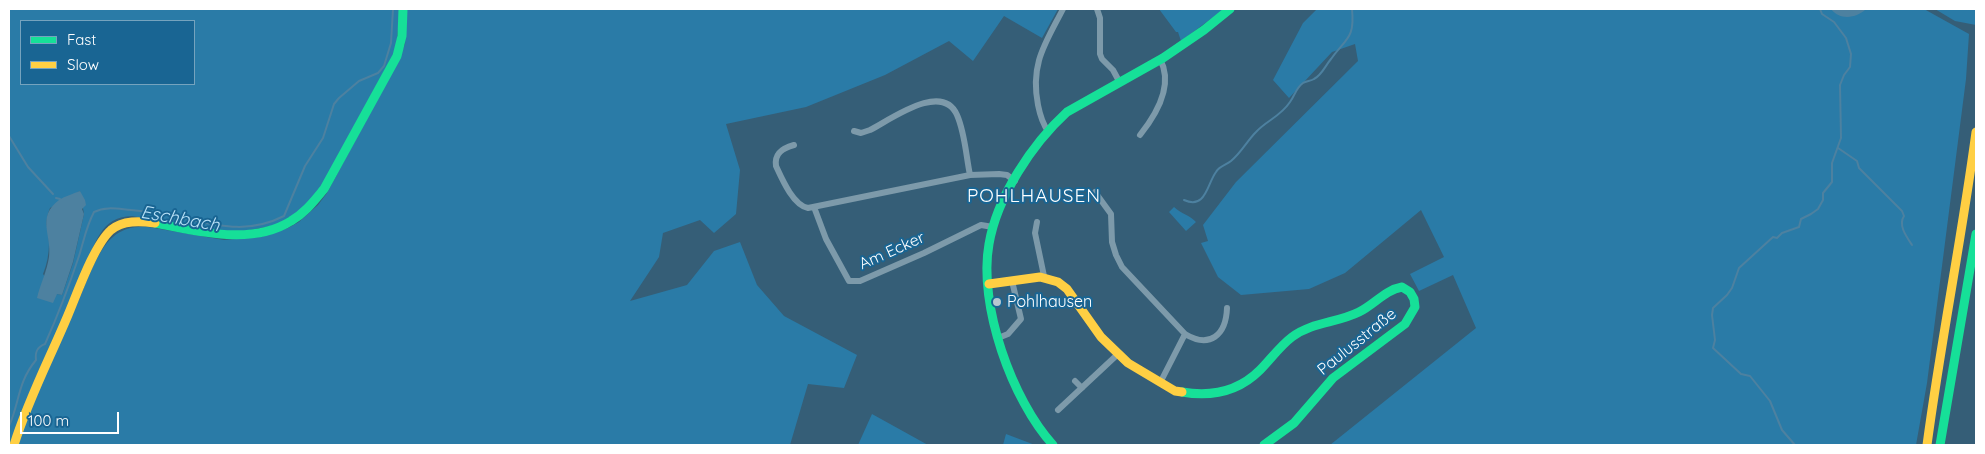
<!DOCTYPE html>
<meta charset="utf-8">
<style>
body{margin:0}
#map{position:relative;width:1985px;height:454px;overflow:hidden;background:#355e77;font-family:Quicksand,sans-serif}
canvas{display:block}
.frame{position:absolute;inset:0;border:10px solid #fff;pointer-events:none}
.legend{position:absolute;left:20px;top:20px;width:175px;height:65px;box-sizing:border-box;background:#196593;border:1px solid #75a3be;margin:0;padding:6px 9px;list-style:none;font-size:15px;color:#fff}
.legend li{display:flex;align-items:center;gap:10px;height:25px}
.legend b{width:25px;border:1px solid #75a3be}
.scale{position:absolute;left:20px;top:412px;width:99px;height:22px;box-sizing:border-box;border:2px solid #fff;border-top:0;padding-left:6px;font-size:15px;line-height:18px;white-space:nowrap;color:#fff;-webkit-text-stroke:4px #196593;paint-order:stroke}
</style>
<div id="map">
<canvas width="1985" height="454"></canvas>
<div class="frame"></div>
<ul class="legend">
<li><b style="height:6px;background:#16e098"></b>Fast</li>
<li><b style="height:6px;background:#ffcf43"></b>Slow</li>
</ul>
<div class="scale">100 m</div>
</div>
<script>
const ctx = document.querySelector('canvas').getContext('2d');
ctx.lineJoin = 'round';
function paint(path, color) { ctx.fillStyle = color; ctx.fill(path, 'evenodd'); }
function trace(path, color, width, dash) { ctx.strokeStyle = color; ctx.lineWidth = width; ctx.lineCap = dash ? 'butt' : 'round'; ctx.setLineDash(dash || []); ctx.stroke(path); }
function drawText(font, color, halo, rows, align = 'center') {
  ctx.font = font + ' Quicksand,sans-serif'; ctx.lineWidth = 4; ctx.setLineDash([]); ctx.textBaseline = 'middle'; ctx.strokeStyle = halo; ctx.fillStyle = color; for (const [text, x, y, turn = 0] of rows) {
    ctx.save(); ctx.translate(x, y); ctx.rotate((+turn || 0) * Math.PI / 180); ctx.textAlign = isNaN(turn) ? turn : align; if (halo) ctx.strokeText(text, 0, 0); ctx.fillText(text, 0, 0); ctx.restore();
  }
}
paint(new Path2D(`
 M 9,9 L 400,9 L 396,49 L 319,191 L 299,212 L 276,225 L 239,232 L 208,230 L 132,216 C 100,217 96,243 84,269 L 10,445 ZM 21,21 L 194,21 L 194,84 L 21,84 ZM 80,191 L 84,214 L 73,263 L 62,295 L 57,294 L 43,274 C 47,264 49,254 49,243 C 49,227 43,226 50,208 Z
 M 407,9 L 1058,9 L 1042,38 L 1004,16 L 973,61 L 949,41 L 885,75 L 806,107 L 726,124 L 740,170 L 736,214 L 714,233 L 700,220 L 663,233 L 659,257 L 630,301 L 687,285 L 714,251 L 740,242 L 757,285 L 784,316 L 857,355 L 844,388 L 808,384 L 790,445 L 17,445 C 34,397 57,351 77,304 C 86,285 96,251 113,237 C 123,228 135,226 148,227 L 224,240 L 260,237 L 288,228 L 299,222 L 318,205 L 327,193 L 397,63 L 405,44 Z
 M 1159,9 L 1224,9 L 1181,41 L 1178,32 L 1176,32 Z
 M 1317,9 L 1924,9 L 1969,34 L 1966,79 L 1927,383 L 1916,445 L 1330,445 L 1476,328 L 1453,275 L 1419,291 L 1410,274 L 1444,257 L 1421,210 L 1345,273 L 1309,289 L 1241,295 L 1218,277 L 1201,243 L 1208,241 L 1203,225 L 1236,182 L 1358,61 L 1355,44 L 1332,52 L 1289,98 L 1273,80 L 1303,23 Z
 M 1935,9 L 1976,9 L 1976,25 L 1955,21 Z
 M 1174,207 C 1181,214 1190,215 1196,222 L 1186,231 L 1169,212 Z
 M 872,414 L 928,445 L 858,445 Z
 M 1006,434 L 1035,445 L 1003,445 Z`), '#2a7ba7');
paint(new Path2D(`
 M 1831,9 L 1866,9 C 1857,18 1840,21 1831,9 Z
 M 80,191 L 85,200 L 86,205 L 82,209 L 84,214 L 73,262 L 62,295 L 57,294 L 53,303 L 37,298 C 40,285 47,271 49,257 C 52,235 36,217 59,200 C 65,196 73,194 80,191 Z`), '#4d81a0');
trace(new Path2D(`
 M 9,136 L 28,167 L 53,194
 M 1838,148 L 1857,161 L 1859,168 L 1902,211 L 1904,216 C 1898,225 1906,236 1912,245
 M 56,198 L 60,199
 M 1184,200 C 1206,210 1207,184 1216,172 C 1219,166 1226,165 1231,161 C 1241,153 1247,141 1256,132 C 1267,120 1280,117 1290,102 C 1295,95 1296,88 1303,83 C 1306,81 1311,81 1314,79 C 1322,75 1325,66 1331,59 C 1346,38 1355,39 1352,9
 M 9,426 C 20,402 17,383 36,360 C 35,352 37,347 45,344 C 58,315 69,286 79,256 C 84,240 86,227 94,212 C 106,206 118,209 131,210 C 142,211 152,212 162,214 C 206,221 241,238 284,216 L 305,166 L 323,138 L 334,104 L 339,98 L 359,81 L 378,73 L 384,66 L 391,43 L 393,9
 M 1795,445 L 1782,430 L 1770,401 L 1750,376 L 1741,374 L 1713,348 L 1715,340 L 1712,315 L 1713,308 L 1727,295 L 1732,288 L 1739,268 L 1773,237 L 1777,238 L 1782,233 L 1799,227 L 1801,219 L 1811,214 L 1818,209 L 1823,200 L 1823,193 L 1832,182 L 1832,163 L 1841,138 L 1840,85 L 1844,75 L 1850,67 L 1851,54 L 1846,38 L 1834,22 L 1822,14 L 1820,9`), '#4d81a0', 2);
trace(new Path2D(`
 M 1097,9 L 1100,18 L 1100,54 L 1102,59 L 1113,70 L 1120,83
 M 854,131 L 861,133 L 870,130 C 890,120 942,81 957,115 C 965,133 966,156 970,175
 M 1048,131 C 1042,123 1040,115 1038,105 C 1030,64 1045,44 1063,9
 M 1140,135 C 1156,115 1174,85 1160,59
 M 794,145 C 783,148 774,153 776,166 C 782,179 793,205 808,208 L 970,175 L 999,174 L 1007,175 L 1015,181
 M 1095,192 L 1111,214 L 1112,242 L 1116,255 L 1122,267 L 1185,334 C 1210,349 1226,335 1227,308
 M 814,207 L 826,239 L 849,281 L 860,281 L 924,253 L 981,225 L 993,227
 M 1037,222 L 1035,233 L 1044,276
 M 998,338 L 1008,334 L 1021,319 L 1012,281
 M 1075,381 L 1082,388
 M 1160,383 L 1185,334
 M 1058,410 L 1118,354`), '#7d9aaa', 6);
trace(new Path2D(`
 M 155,223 C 198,231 251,246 291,221 C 305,213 314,201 324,189 L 397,56 L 402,36 L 403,9
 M 1182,392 C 1211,397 1238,392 1260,370 C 1270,360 1280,346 1292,337 C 1312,322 1337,323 1359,312 C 1375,304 1385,290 1402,287 L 1410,292 L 1414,299 L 1415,307 L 1405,324 L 1333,378 L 1294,423 L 1264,445
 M 1053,445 C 1012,400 978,305 989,244 C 997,197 1032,144 1067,112 L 1163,58 L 1204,30 L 1230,9
 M 1940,445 L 1976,234`), '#16e098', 9);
trace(new Path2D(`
 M 989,284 L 1040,277 L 1058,282 L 1067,289 L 1101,337 L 1128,363 L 1175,391 L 1182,392
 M 14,445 C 28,400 50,358 68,315 C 77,294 94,245 111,230 C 123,220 140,221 155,223
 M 1927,445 C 1941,340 1962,237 1976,132`), '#ffcf43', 9);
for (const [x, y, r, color] of [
 [997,302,5,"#b8c7cf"]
]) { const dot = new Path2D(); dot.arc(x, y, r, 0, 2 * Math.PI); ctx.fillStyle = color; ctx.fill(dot); trace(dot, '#196593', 2); }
drawText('16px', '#fff', '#196593', [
 ["Am Ecker",892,251,-24],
 ["Paulusstraße",1357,342,-39]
]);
drawText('16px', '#fff', '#196593', [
 ["Pohlhausen",1007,302]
], 'left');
drawText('italic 18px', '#b9e1f7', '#196593', [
 ["Eschbach",180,219,10]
]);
ctx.letterSpacing = '1px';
drawText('19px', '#fff', '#196593', [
 ["POHLHAUSEN",1034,196]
]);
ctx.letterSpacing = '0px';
</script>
